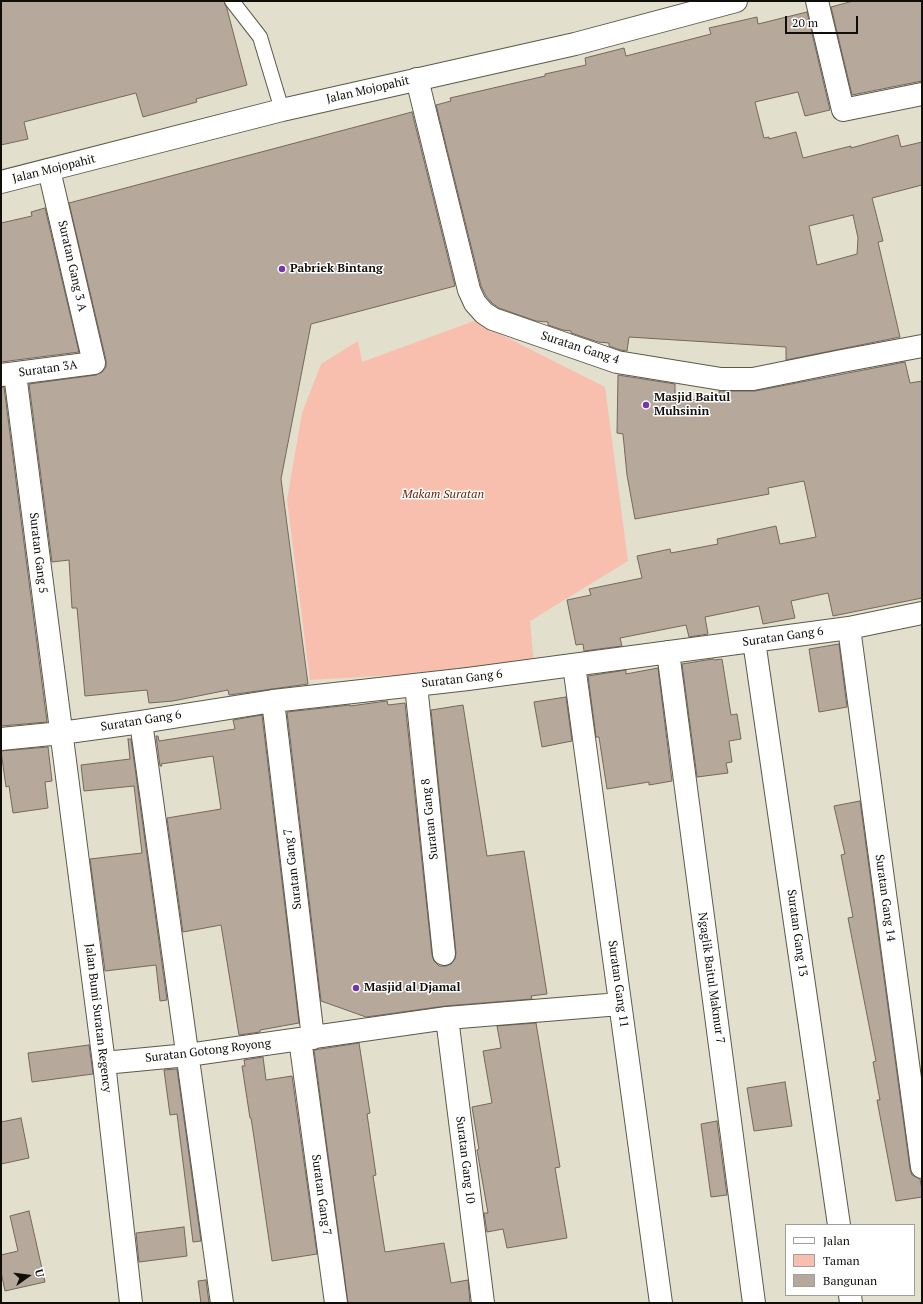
<!DOCTYPE html>
<style>
body{margin:0}
#map{position:relative;width:923px;height:1304px;overflow:hidden;background:#e2dfcd;font-family:"PT Serif",serif}
canvas{display:block}
.frame{position:absolute;inset:0;border:2px solid #0f0e08;pointer-events:none}
.legend{position:absolute;left:785px;top:1224px;width:130px;height:72px;box-sizing:border-box;background:#fff;border:1px solid #9f9f9c;margin:0;padding:5px 7px;list-style:none;font-size:12px;color:#0f0e08}
.legend li{display:flex;align-items:center;gap:8px;height:20px}
.legend b{width:20px;border:1px solid #9f9f9c}
.north{position:absolute;left:8px;top:1256px;width:40px;height:40px;-webkit-text-stroke:3px #fff;paint-order:stroke;rotate:76deg;font-size:11px;font-weight:700;line-height:16px;text-align:center;color:#0f0e08}
.north::after{content:'';display:block;margin:auto;width:14px;height:18px;background:#0f0e08;clip-path:polygon(50% 0,100% 100%,50% 72%,0 100%)}
.scale{position:absolute;left:785px;top:16px;width:73px;height:18px;box-sizing:border-box;border:2px solid #0f0e08;border-top:0;padding-left:5px;font-size:12px;line-height:14px;white-space:nowrap;color:#0f0e08;-webkit-text-stroke:3px #fff;paint-order:stroke}
</style>
<div id="map">
<canvas width="923" height="1304"></canvas>
<div class="frame"></div>
<ul class="legend">
<li><b style="height:5px;background:#fff"></b>Jalan</li>
<li><b style="height:11px;background:#f9bfae"></b>Taman</li>
<li><b style="height:11px;background:#b6a99b"></b>Bangunan</li>
</ul>
<div class="north">U</div>
<div class="scale">20 m</div>
</div>
<script>
const c = document.querySelector('canvas').getContext('2d');
c.lineJoin = 'round';
function paint(path, color) { c.fillStyle = color; c.fill(path, 'evenodd'); }
const shape = rows => new Path2D(rows.map(r => 'M' + r).join(''));
function trace(path, color, width, dash) { c.strokeStyle = color; c.lineWidth = width; c.lineCap = dash ? 'butt' : 'round'; c.setLineDash(dash || []); c.stroke(path); }
function write(font, color, halo, rows, align = 'center') {
  c.font = font + ' "PT Serif",serif'; c.lineWidth = 3; c.setLineDash([]); c.textBaseline = 'middle'; c.strokeStyle = halo; c.fillStyle = color; for (const [text, x, y, turn = 0] of rows) {
    c.save(); c.translate(x, y); c.rotate((+turn || 0) * Math.PI / 180); c.textAlign = isNaN(turn) ? turn : align; if (halo) c.strokeText(text, 0, 0); c.fillText(text, 0, 0); c.restore();
  }
}
const green = shape([
 [474,321,605,387,628,561,530,621,534,665,462,671,310,680,287,500,302,413,321,364,358,341,362,362]
]);
const building = shape([
 [1,1,224,1,227,9,247,85,196,99,197,102,143,117,136,93,24,122,28,139,1,145,1,1],
 [853,1,922,1,922,81,852,95,831,7,853,1],
 [807,12,830,110,805,116,798,92,755,102,764,138,769,137,769,139,796,132,803,158,851,146,851,148,898,135,901,147,922,142,922,185,872,198,883,241,878,242,900,337,786,360,786,347,629,337,627,351,620,350,609,346,609,343,598,342,571,333,571,331,563,330,548,325,548,322,536,321,499,308,492,303,486,296,481,286,436,105,451,101,450,98,545,76,545,74,586,65,585,58,624,48,626,56,711,34,709,28,757,17,758,24,807,12],
 [853,215,858,238,857,254,817,265,809,226,853,215],
 [412,112,455,286,311,324,281,479,308,684,229,695,228,690,173,701,149,703,147,690,85,696,77,608,72,608,69,560,52,562,29,384,96,375,102,372,106,367,106,360,69,203,412,112],
 [45,208,79,352,1,362,1,223,32,216,31,212,45,208],
 [905,362,910,383,922,381,922,598,833,616,828,593,791,601,795,618,763,624,759,606,705,617,708,634,689,637,686,625,620,638,622,646,584,651,583,644,576,645,567,600,591,595,589,589,642,578,637,556,670,549,671,553,718,544,717,539,776,526,780,544,816,537,804,481,768,488,769,494,635,519,627,475,623,434,617,433,618,375,675,384,675,403,719,395,719,391,755,391,905,362],
 [1,387,4,387,47,722,1,726,1,387],
 [839,644,847,707,819,712,809,649,839,644],
 [713,659,714,660,722,659,731,715,737,714,741,739,729,741,732,762,726,763,728,773,697,777,682,664,713,659],
 [658,668,672,781,649,785,649,782,607,789,599,737,596,737,588,676,626,670,626,674,658,668],
 [566,697,572,741,542,747,534,702,566,697],
 [387,701,388,705,405,703,432,955,434,961,439,966,446,966,451,964,455,959,456,953,431,710,463,705,487,856,524,851,547,994,531,996,532,999,445,1006,366,1017,321,1001,287,712,350,705,350,706,387,701],
 [262,715,299,1023,260,1030,260,1032,239,1035,221,925,183,932,167,818,221,809,213,756,161,764,162,766,160,766,156,736,158,736,159,741,235,729,233,720,262,715],
 [128,739,131,739,167,1000,160,1001,156,965,105,971,90,859,142,853,134,786,84,791,81,765,130,759,128,739],
 [48,747,52,781,45,782,48,808,13,813,9,786,6,787,1,751,48,747],
 [860,801,910,1169,912,1175,920,1179,922,1190,922,1197,896,1201,877,1100,880,1100,873,1062,876,1061,848,918,853,917,841,855,845,854,834,806,860,801],
 [536,1023,560,1167,555,1168,567,1238,507,1248,503,1229,487,1232,484,1213,488,1213,477,1150,479,1149,472,1107,492,1103,483,1051,501,1048,497,1026,536,1023],
 [359,1043,370,1113,367,1114,376,1175,373,1176,385,1252,444,1243,451,1283,468,1280,470,1303,348,1303,314,1050,359,1043],
 [89,1045,93,1074,32,1082,28,1053,89,1045],
 [263,1057,266,1080,292,1076,317,1254,272,1261,255,1144,251,1118,250,1118,242,1066,245,1066,244,1060,263,1057],
 [177,1069,201,1241,193,1242,177,1114,170,1115,164,1070,177,1069],
 [785,1082,792,1126,754,1131,747,1088,785,1082],
 [21,1118,29,1158,1,1164,1,1122,21,1118],
 [717,1121,727,1195,711,1197,701,1124,717,1121],
 [29,1211,45,1282,5,1291,1,1272,1,1255,18,1251,10,1216,29,1211],
 [184,1227,187,1256,139,1262,136,1233,184,1227],
 [206,1280,209,1303,201,1303,198,1281,206,1280]
]);
const lane = shape([
 [232,1,260,37,282,110]
]);
const street = shape([
 [817,1,843,110,922,94],
 [417,79,469,290,475,303,484,313,493,319,617,362,721,379,753,379,842,361,922,346],
 [15,374,104,1063,131,1303],
 [1,375,94,363,49,170],
 [849,628,922,1167],
 [754,641,839,1225],
 [668,652,754,1303],
 [574,665,661,1303],
 [416,685,444,954],
 [273,701,313,1038],
 [141,722,222,1303],
 [1,739,61,733,141,722,273,701,468,679,849,628,922,613],
 [447,1018,483,1303],
 [300,1039,336,1303],
 [104,1063,188,1055,447,1018,620,1004],
 [850,1295,851,1303]
]);
const secondary = shape([
 [1,182,282,110,575,44,736,1]
]);
const markers = [
 [282,269,4,"#7537ac"],
 [646,405,4,"#7537ac"],
 [356,988,4,"#7537ac"]
];
const streetNames = [
 ["Jalan Mojopahit",368,90,-13],
 ["Jalan Mojopahit",54,169,-14],
 ["Suratan Gang 3 A",72,266,77],
 ["Suratan Gang 4",580,348,18],
 ["Suratan 3A",48,369,-8],
 ["Suratan Gang 5",38,553,83],
 ["Suratan Gang 6",783,637,-8],
 ["Suratan Gang 6",462,679,-7],
 ["Suratan Gang 6",141,721,-9],
 ["Suratan Gang 8",430,819,-96],
 ["Suratan Gang 7",293,869,-97],
 ["Suratan Gang 14",885,898,82],
 ["Suratan Gang 13",797,933,82],
 ["Ngaglik Baitul Makmur 7",711,978,82],
 ["Suratan Gang 11",618,984,82],
 ["Jalan Bumi Suratan Regency",98,1018,83],
 ["Suratan Gotong Royong",208,1051,-7],
 ["Suratan Gang 10",465,1160,83],
 ["Suratan Gang 7",321,1195,82]
];
const poiNames = [
 ["Pabriek Bintang",290,269],
 ["Masjid Baitul",654,398],
 ["Muhsinin",654,412],
 ["Masjid al Djamal",364,988]
];
const parkNames = [
 ["Makam Suratan",443,495]
];
paint(green, '#f9bfae');
paint(building, '#b6a99b');
trace(building, '#74685b', 1);
trace(lane, '#5b5949', 16);
trace(street, '#5b5949', 24);
trace(secondary, '#5b5949', 24);
trace(lane, '#fff', 14);
trace(street, '#fff', 22);
trace(secondary, '#fff', 22);
for (const [x, y, r, color] of markers) { const dot = new Path2D(); dot.arc(x, y, r, 0, 2 * Math.PI); c.fillStyle = color; c.fill(dot); trace(dot, '#fff', 1.5); }
write('12px', '#0f0e08', '#fff', streetNames);
write('bold 12px', '#0f0e08', '#fff', poiNames, 'left');
write('italic 12px', '#661a00', '#fff', parkNames);
</script>
